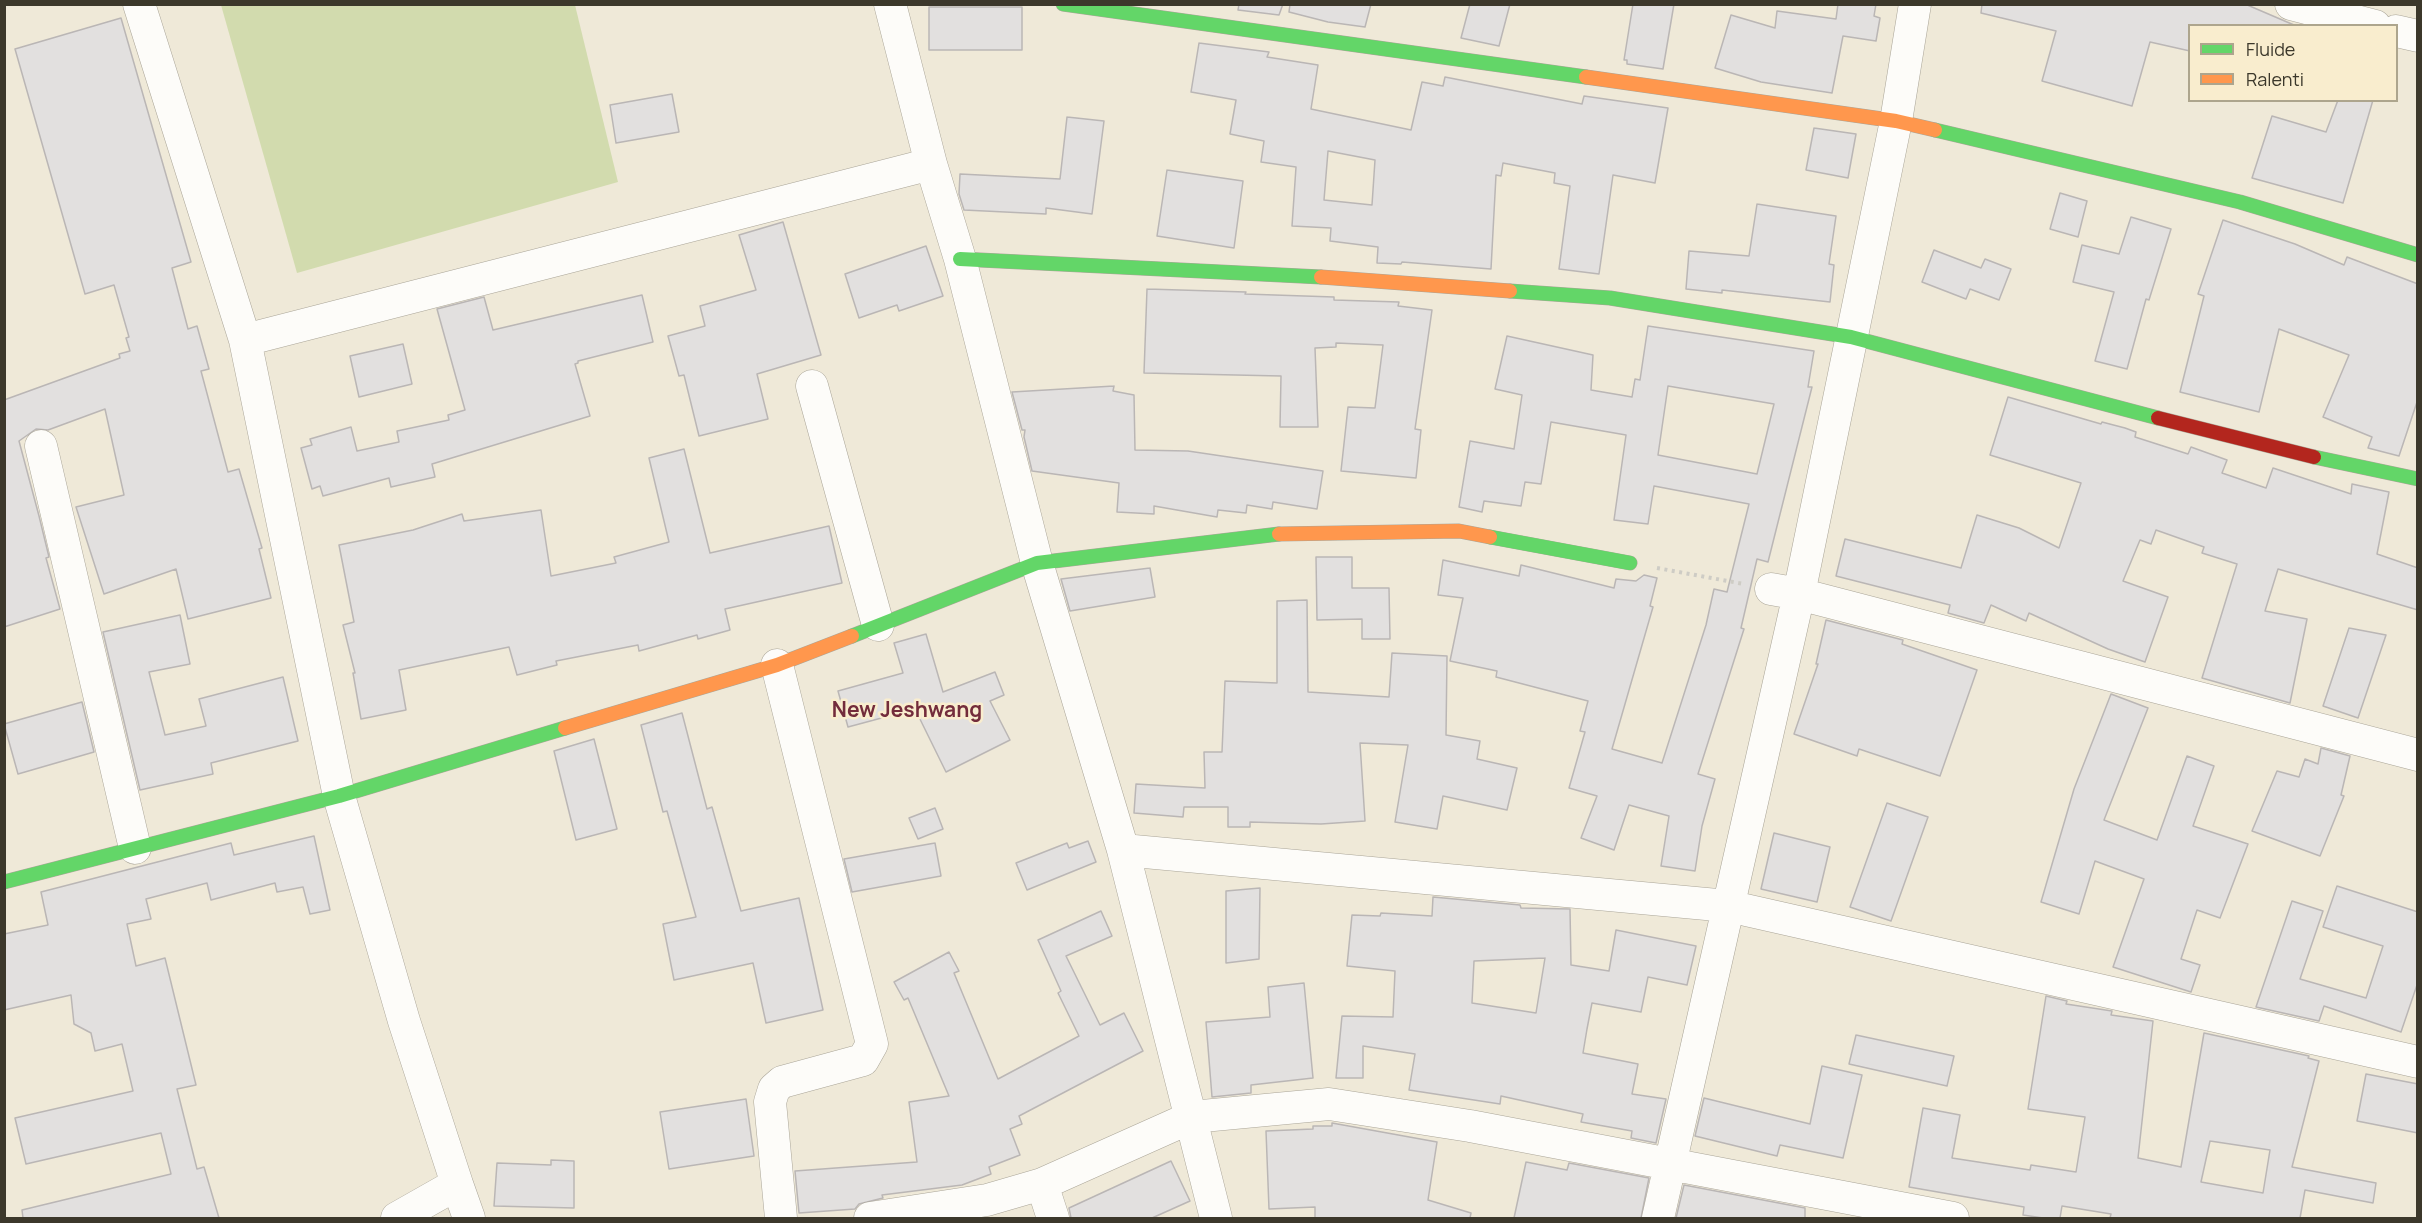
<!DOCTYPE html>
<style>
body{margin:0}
#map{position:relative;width:2422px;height:1223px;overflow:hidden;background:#efe9d8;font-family:Manrope,sans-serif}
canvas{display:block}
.frame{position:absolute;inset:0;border:6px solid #3c382b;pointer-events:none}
.legend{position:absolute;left:2188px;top:24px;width:210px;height:78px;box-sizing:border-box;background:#f9edce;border:2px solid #ada58d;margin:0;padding:8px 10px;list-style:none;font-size:18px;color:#3c382b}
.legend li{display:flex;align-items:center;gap:12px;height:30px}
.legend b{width:30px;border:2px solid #ada58d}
</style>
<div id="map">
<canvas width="2422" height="1223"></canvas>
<div class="frame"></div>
<ul class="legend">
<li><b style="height:8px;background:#63d668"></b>Fluide</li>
<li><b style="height:8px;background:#ff974d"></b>Ralenti</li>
</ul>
</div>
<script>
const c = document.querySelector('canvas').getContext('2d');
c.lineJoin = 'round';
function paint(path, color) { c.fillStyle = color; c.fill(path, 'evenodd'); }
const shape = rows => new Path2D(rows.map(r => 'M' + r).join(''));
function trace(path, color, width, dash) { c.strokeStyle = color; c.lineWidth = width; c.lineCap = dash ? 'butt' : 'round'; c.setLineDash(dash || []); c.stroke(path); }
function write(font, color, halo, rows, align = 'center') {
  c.font = font + ' Manrope,sans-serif'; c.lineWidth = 5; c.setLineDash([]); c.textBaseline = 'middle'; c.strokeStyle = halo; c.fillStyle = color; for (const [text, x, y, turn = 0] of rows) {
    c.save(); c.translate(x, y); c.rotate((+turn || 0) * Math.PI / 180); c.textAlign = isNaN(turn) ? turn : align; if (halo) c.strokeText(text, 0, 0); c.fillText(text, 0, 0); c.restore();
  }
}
const green = shape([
 [221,5,575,5,618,182,297,273]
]);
const building = shape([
 [1239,4,1283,4,1279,15,1238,10,1239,4],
 [1290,4,1371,4,1365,27,1328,22,1289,12,1290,4],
 [1470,4,1510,4,1499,46,1461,38,1470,4],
 [1633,4,1674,4,1663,69,1627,64,1627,60,1624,60,1633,4],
 [1838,4,1876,4,1874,16,1880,18,1876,41,1843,36,1832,93,1761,82,1715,68,1731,15,1775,28,1777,11,1836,19,1838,4],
 [1982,4,2245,4,2294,25,2190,26,2190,51,2150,42,2132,106,2042,81,2056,31,1981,13,1982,4],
 [929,7,1022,7,1022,50,929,50,929,7],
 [121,18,191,262,172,268,188,329,197,326,209,369,201,371,228,472,239,469,262,548,259,549,271,598,188,619,176,569,104,594,76,507,124,495,105,409,48,430,36,429,19,441,39,516,49,557,46,558,60,609,4,627,4,400,120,358,119,354,130,351,126,338,129,337,114,285,85,294,15,49,121,18],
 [1199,43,1269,52,1267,57,1318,65,1311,109,1411,130,1422,82,1443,86,1445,77,1582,104,1584,96,1668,108,1655,183,1613,175,1599,274,1559,269,1570,186,1554,183,1555,173,1503,163,1501,176,1496,175,1491,269,1402,262,1401,264,1377,263,1378,247,1330,241,1331,228,1292,226,1296,167,1261,162,1264,141,1230,134,1236,100,1191,92,1199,43],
 [1328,151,1375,160,1372,205,1324,200,1328,151],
 [672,94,679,132,616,143,610,105,672,94],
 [2338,100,2373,100,2343,203,2252,178,2272,116,2326,132,2338,100],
 [1067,117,1104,121,1092,214,1046,208,1046,214,964,210,959,194,960,174,1060,179,1067,117],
 [1814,128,1856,134,1848,178,1806,170,1814,128],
 [1167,170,1243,181,1234,248,1157,236,1167,170],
 [2060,193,2087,201,2078,237,2050,229,2060,193],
 [1757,204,1836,216,1829,264,1834,265,1830,302,1722,290,1722,293,1686,289,1689,251,1749,256,1757,204],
 [2131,217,2171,229,2149,300,2146,299,2127,369,2095,361,2114,292,2073,282,2082,245,2119,254,2131,217],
 [2223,220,2295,244,2344,265,2347,257,2418,284,2418,399,2399,456,2368,448,2372,437,2323,417,2349,355,2279,329,2259,412,2180,392,2204,296,2198,294,2223,220],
 [783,222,821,355,757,374,768,419,699,436,684,375,679,376,668,336,705,326,700,306,756,290,739,235,783,222],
 [926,246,943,296,899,311,897,305,859,318,845,274,926,246],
 [1934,250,1981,268,1985,259,2011,269,1999,300,1970,289,1966,299,1922,282,1934,250],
 [1147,289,1246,292,1245,294,1334,297,1334,300,1399,302,1398,306,1432,310,1415,429,1421,430,1416,478,1341,471,1348,407,1375,408,1383,345,1336,343,1336,347,1315,348,1318,427,1280,427,1281,376,1144,373,1147,289],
 [642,295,653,342,578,361,578,363,575,364,590,416,432,464,435,477,391,487,389,478,323,496,320,486,312,489,301,448,312,445,310,439,351,427,357,451,399,442,397,431,449,420,448,415,465,410,437,309,484,297,493,330,642,295],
 [1648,326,1814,351,1808,387,1812,387,1768,562,1757,559,1741,628,1744,629,1698,774,1715,779,1702,826,1695,871,1661,866,1669,816,1629,805,1614,850,1581,838,1597,796,1569,788,1585,732,1580,731,1588,701,1496,677,1497,671,1450,661,1463,598,1438,595,1443,560,1519,576,1521,565,1614,588,1616,579,1636,581,1644,575,1657,578,1650,606,1653,607,1612,749,1662,763,1706,625,1714,589,1727,592,1749,504,1654,486,1648,524,1614,520,1626,435,1551,422,1541,484,1525,482,1521,506,1484,501,1482,512,1459,507,1470,441,1514,449,1522,395,1495,389,1507,336,1593,355,1591,390,1632,397,1635,379,1640,380,1648,326],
 [1668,386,1774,404,1757,474,1658,455,1668,386],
 [403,344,412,384,359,397,350,356,403,344],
 [1114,386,1113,391,1134,395,1135,450,1188,451,1323,471,1317,509,1273,502,1272,509,1247,505,1246,513,1218,510,1217,517,1154,506,1154,514,1117,512,1119,483,1032,471,1024,437,1025,430,1022,430,1012,392,1114,386],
 [2008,397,2101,424,2102,422,2125,428,2136,432,2135,437,2188,454,2191,447,2227,460,2222,473,2266,488,2273,468,2351,494,2352,484,2389,492,2377,554,2418,568,2418,610,2278,569,2265,611,2307,619,2290,703,2202,678,2237,564,2202,553,2204,547,2156,530,2151,544,2140,540,2123,581,2168,597,2145,662,2108,649,2029,613,2026,621,1991,605,1984,623,1948,613,1950,605,1836,576,1845,539,1961,568,1977,515,2019,528,2059,548,2081,483,1990,455,2008,397],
 [684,449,710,553,829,526,842,583,725,609,730,630,698,639,697,635,639,651,638,645,556,661,557,665,517,675,509,647,399,670,406,710,361,719,353,673,355,673,343,625,354,622,339,545,413,530,462,514,464,521,541,510,551,576,616,563,614,557,669,542,649,458,684,449],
 [1316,557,1352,557,1352,588,1389,588,1390,639,1362,639,1362,619,1317,620,1316,557],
 [1150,568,1155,597,1070,611,1061,579,1150,568],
 [1307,600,1308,692,1389,697,1392,653,1447,656,1446,735,1480,741,1477,759,1517,768,1507,810,1443,796,1437,829,1395,822,1408,745,1360,743,1365,821,1321,824,1250,822,1250,827,1228,827,1228,807,1184,807,1183,817,1134,813,1136,784,1205,788,1204,752,1222,752,1225,681,1277,683,1277,601,1307,600],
 [180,615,190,664,149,672,165,735,206,726,199,699,283,677,298,741,211,763,213,774,140,790,103,632,180,615],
 [1826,620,1903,640,1902,644,1977,670,1940,776,1859,749,1857,756,1794,734,1818,664,1816,664,1826,620],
 [2349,628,2386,635,2358,718,2323,706,2349,628],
 [926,634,943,692,995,672,1004,695,990,701,1010,740,946,772,915,709,848,727,838,691,903,673,894,643,926,634],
 [2111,694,2148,708,2104,820,2157,840,2187,756,2214,766,2193,826,2248,844,2220,918,2197,910,2181,959,2200,965,2191,992,2113,967,2144,879,2095,861,2079,914,2041,902,2074,789,2111,694],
 [82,702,94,752,18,774,4,724,82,702],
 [682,713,707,809,712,807,741,911,799,898,823,1010,766,1023,753,963,674,980,663,924,696,917,667,811,663,812,641,725,682,713],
 [594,739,617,829,576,840,554,751,594,739],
 [2321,748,2350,756,2341,795,2344,796,2320,856,2252,831,2277,771,2299,777,2305,759,2318,764,2321,748],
 [1887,803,1928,817,1891,921,1850,907,1887,803],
 [935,808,943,829,918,839,909,818,935,808],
 [1774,833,1830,847,1817,902,1761,889,1774,833],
 [314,836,330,910,310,914,303,887,277,892,275,883,211,900,207,883,146,899,151,919,127,924,136,966,165,958,196,1085,177,1089,197,1169,204,1167,219,1218,23,1218,22,1210,171,1174,161,1133,26,1164,15,1118,133,1091,122,1044,95,1051,91,1033,74,1024,71,995,4,1010,4,934,48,925,41,892,231,843,234,855,314,836],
 [1088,841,1096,862,1027,890,1016,863,1067,843,1069,848,1088,841],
 [935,843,941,876,852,892,844,859,935,843],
 [2337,886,2418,912,2418,982,2401,1032,2324,1006,2319,1021,2256,1007,2292,901,2323,911,2300,979,2366,998,2383,946,2323,927,2337,886],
 [1260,888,1259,959,1226,963,1226,891,1260,888],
 [1433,897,1520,905,1521,908,1570,909,1571,965,1609,971,1616,930,1696,946,1687,985,1648,977,1641,1012,1592,1003,1587,1029,1583,1053,1638,1064,1632,1094,1666,1099,1656,1143,1631,1138,1632,1131,1581,1122,1583,1114,1501,1096,1500,1104,1409,1090,1415,1054,1363,1046,1363,1078,1336,1078,1342,1016,1393,1017,1395,971,1347,966,1352,915,1380,916,1381,913,1432,916,1433,897],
 [1545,958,1536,1013,1472,1003,1474,961,1545,958],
 [1101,911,1112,936,1066,956,1100,1025,1124,1013,1143,1051,1019,1116,1022,1124,1010,1129,1020,1155,989,1167,991,1174,962,1185,882,1195,883,1198,859,1204,855,1209,799,1213,795,1171,917,1162,909,1102,949,1096,908,998,904,1000,894,982,949,952,959,971,954,973,998,1079,1079,1036,1058,993,1061,991,1038,940,1101,911],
 [1304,983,1313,1078,1251,1085,1251,1093,1212,1097,1206,1022,1270,1017,1268,987,1304,983],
 [2046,996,2067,1001,2066,1004,2112,1011,2111,1015,2153,1021,2138,1158,2181,1167,2204,1033,2309,1056,2308,1058,2319,1061,2292,1167,2376,1183,2373,1203,2305,1190,2300,1218,2110,1218,2111,1214,2062,1206,2060,1218,2043,1218,2023,1215,2024,1207,1909,1187,1923,1108,1960,1115,1952,1158,2030,1170,2031,1165,2076,1172,2085,1117,2028,1109,2046,996],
 [2210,1141,2270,1150,2263,1193,2201,1182,2210,1141],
 [1856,1035,1954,1056,1947,1086,1849,1064,1856,1035],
 [1822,1066,1862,1075,1843,1158,1780,1145,1777,1156,1695,1136,1704,1098,1810,1124,1822,1066],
 [2366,1074,2418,1084,2418,1133,2357,1121,2366,1074],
 [746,1099,754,1156,669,1169,660,1112,746,1099],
 [1332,1123,1437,1142,1428,1200,1471,1213,1470,1218,1315,1218,1315,1207,1269,1209,1266,1131,1313,1129,1313,1126,1332,1126,1332,1123],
 [551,1160,574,1161,574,1208,494,1206,497,1163,551,1165,551,1160],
 [1171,1161,1190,1201,1152,1218,1071,1218,1069,1208,1171,1161],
 [1526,1162,1567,1170,1569,1163,1649,1178,1641,1218,1514,1218,1526,1162],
 [1684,1185,1805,1208,1805,1218,1676,1218,1684,1185]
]);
const path = shape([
 [1657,568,1744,584]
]);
const street = shape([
 [139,4,245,340,339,796,404,1021,457,1184],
 [890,4,931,164,960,259,1037,563,1123,850,1216,1218],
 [2291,4,2375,26],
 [2396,31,2418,36],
 [245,340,931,164],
 [812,386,878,625],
 [41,446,135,848],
 [1771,589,1799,594,2418,755],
 [777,665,872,1044,863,1060,782,1082,774,1089,770,1102,781,1218],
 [1123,850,1728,906,2418,1062],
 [1042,1184,1053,1218],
 [397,1218,457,1184,469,1218],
 [870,1218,987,1200,1042,1184,1192,1117,1329,1104,1470,1126,1953,1218],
 [1658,1218,1799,594,1896,121,1915,4]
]);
const fast = shape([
 [1063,4,1586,77],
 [1935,130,2240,202,2418,255],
 [960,259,1321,277],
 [1510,291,1610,298,1851,337,2158,418],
 [2314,457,2418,479],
 [1490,537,1630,563],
 [852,636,1037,563,1279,534],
 [4,882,339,796,565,728]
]);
const slow = shape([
 [1586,77,1896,121,1935,130],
 [1321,277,1510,291],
 [1279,534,1459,531,1490,537],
 [565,728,777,665,852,636]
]);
const jam = shape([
 [2158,418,2314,457]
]);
const neighbourhoodNames = [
 ["New Jeshwang",907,711]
];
paint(green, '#d2dbae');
paint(building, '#e2e0df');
trace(building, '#bab6b5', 1.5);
trace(street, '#aaa598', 33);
trace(fast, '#aaa598', 15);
trace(slow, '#aaa598', 15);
trace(jam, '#aaa598', 15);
trace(path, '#ceccc5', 4, [3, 4.5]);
trace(street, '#fdfcf9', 32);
trace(fast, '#63d668', 14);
trace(slow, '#ff974d', 14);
trace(jam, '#b3261e', 14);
write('bold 21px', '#732c3b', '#f9edce', neighbourhoodNames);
</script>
